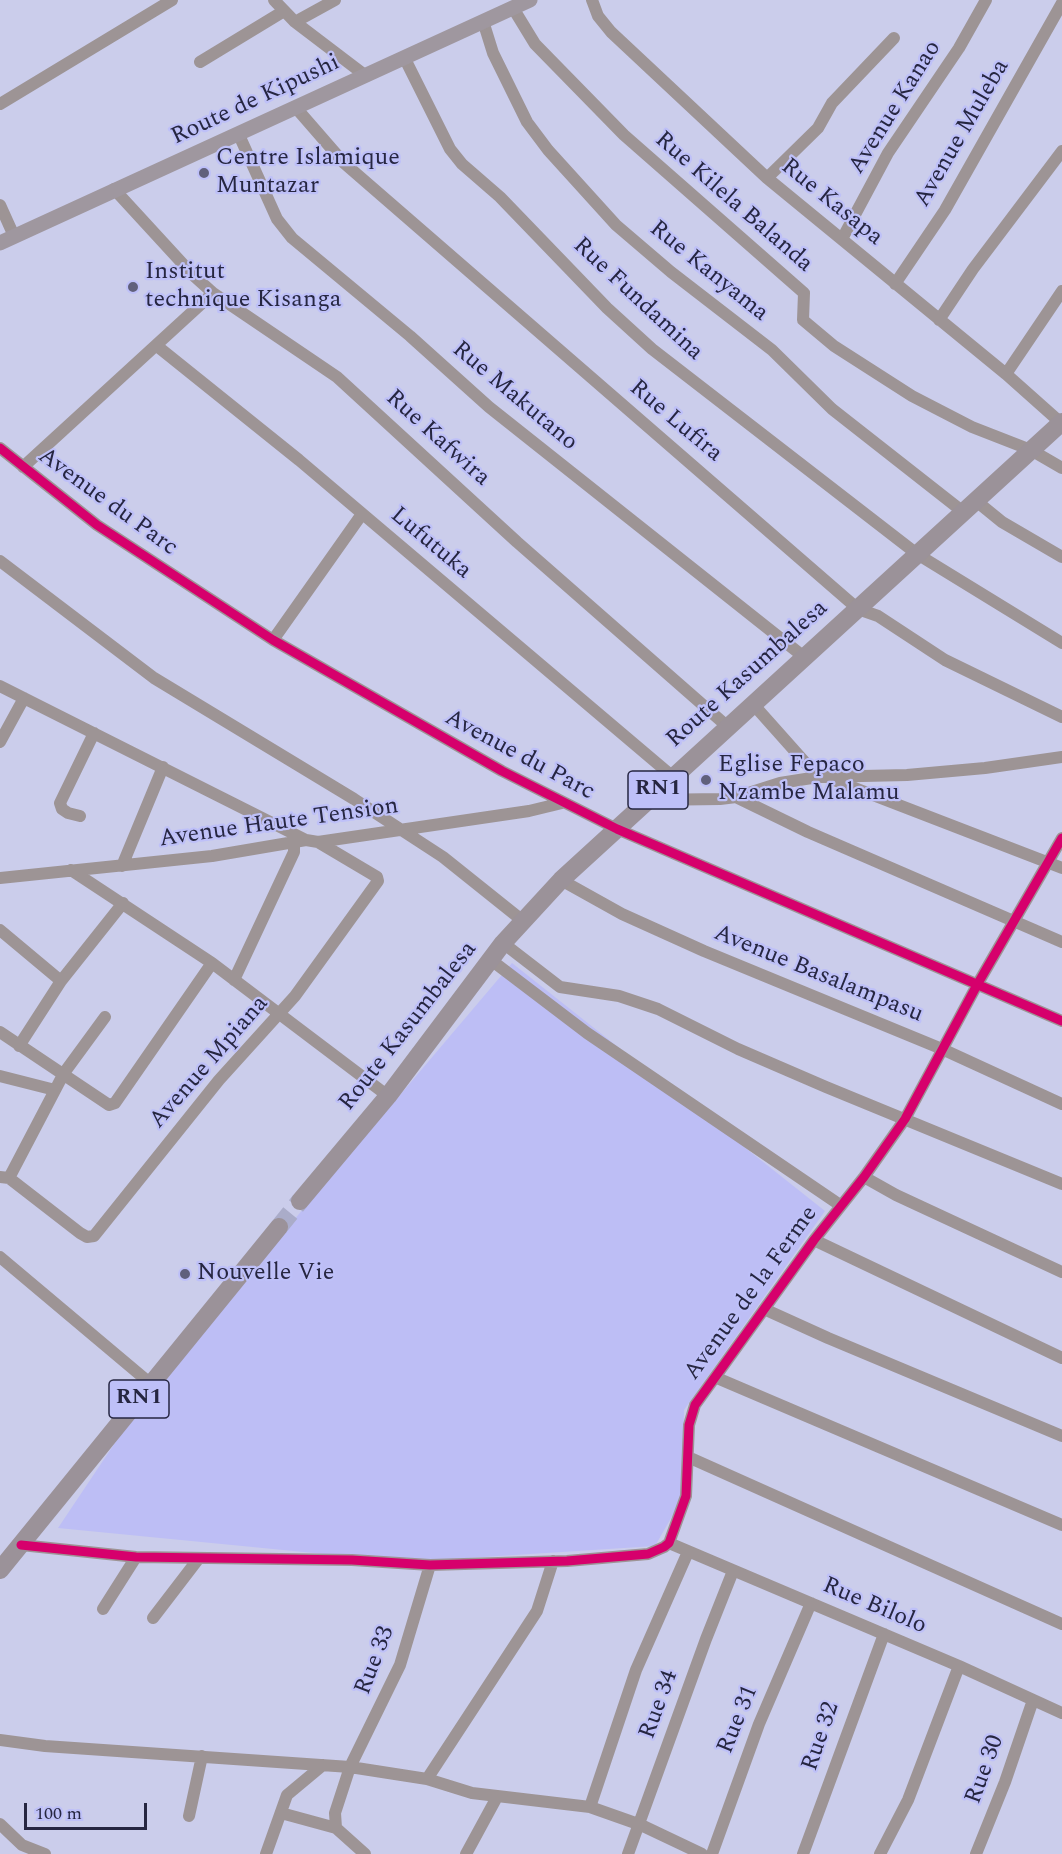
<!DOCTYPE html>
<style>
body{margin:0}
#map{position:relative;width:1062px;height:1854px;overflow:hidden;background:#cbcdeb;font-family:Spectral,serif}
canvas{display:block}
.scale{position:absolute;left:24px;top:1803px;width:123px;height:27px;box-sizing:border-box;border:3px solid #262641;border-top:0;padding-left:8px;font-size:18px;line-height:21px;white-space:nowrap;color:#262641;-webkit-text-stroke:4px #bec0f8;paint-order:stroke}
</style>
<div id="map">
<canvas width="1062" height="1854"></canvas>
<div class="scale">100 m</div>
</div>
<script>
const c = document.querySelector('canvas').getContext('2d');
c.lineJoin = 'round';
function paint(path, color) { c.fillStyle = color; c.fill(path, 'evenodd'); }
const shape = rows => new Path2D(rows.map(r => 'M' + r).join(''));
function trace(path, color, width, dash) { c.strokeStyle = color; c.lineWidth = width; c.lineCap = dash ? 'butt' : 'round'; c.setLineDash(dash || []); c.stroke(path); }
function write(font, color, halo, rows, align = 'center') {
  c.font = font + ' Spectral,serif'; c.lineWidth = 4.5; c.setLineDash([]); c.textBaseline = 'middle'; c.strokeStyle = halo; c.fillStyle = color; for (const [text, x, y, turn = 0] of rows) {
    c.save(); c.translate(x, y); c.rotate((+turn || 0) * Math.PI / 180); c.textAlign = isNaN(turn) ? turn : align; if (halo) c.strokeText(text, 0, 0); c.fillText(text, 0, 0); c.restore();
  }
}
const built = shape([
 [512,963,825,1211,684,1410,682,1499,655,1546,406,1562,58,1528,153,1386]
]);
const highwayTunnel = shape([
 [279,1227,300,1201]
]);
const minor = shape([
 [274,0,295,22,366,76],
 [592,0,598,16,611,32,767,178,1006,374,1061,423],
 [513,8,535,44,624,135,804,293,803,320,834,346,912,396,972,427,1031,450,1062,468],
 [483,21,493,53,527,122,548,150,616,225,671,272,772,350,832,409,962,511],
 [295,22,335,0],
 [404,57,450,149,462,164,500,197,607,308,652,349,917,554,1062,643],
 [200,62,284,11],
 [0,104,172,0],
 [297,109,344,163,858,609,878,616,945,660,1062,717],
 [239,135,277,219,292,238,410,336,489,407,804,657],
 [767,178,818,128,832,103,894,38],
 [114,189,193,275,213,293,337,377,517,542,728,727],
 [0,205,14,236],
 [842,239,888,153,959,48,986,0],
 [895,284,945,210,1062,3],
 [939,320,973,269,1062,151],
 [157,346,299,460,672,776],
 [1006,374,1062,291],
 [0,448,97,525,273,640,502,771,617,829,1062,1021],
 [23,467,213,293],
 [975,500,1002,522,1062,557],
 [0,561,154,678,354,799,443,857,523,921],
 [273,640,362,514],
 [0,686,306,840],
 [753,704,818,777],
 [0,742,24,698],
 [834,780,1062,868],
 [736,797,808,832,1062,942],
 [648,800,720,799,736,797,780,783,818,777,907,775,985,768,1062,757],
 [80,816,68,813,62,809,60,803,94,733],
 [122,866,163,767],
 [71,870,212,963,388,1096],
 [0,878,212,856,306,840,318,842,529,811,562,803],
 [561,880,622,914,704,951,942,1049,1062,1104],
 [0,930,61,981],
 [503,943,560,987,619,996,658,1009,738,1049,826,1087,1062,1184],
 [491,960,587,1033,840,1205],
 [234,980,294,852,294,842],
 [0,1032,109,1105,115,1103,212,963],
 [19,1046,61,981,123,903],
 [0,1076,55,1090],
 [0,1177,9,1178,80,1233,87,1237,94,1236,219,1080,295,996,378,881,377,877,318,842],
 [864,1177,896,1195,1062,1272],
 [9,1178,64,1073,105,1017],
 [814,1240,1062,1358],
 [0,1257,151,1384],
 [764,1309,828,1338,1062,1436],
 [717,1378,1062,1525],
 [688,1457,1062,1624],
 [669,1543,959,1666,1062,1713],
 [21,1545,136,1557,352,1560,430,1565,567,1561,648,1554,664,1547,669,1543,686,1496,689,1425,695,1405,814,1240,864,1177,905,1119,977,985,1062,838],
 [103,1609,136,1557],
 [153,1618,199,1558],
 [0,1740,45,1746,350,1767,427,1779,537,1611,553,1561],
 [427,1779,472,1793,590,1807,641,1825,702,1854],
 [590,1807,636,1670,688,1552],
 [281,1813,336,1828],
 [189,1816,202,1756],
 [0,1824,22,1845,45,1854],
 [266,1854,287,1795,323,1765],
 [365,1854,336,1828,335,1813,350,1767,400,1665,430,1565],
 [466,1854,497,1797],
 [628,1854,706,1639,733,1571],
 [712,1854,759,1724,811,1603],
 [803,1854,884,1634],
 [880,1854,908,1800,959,1666],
 [976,1854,1005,1782,1033,1700]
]);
const major = shape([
 [0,243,530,0]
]);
const highway = shape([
 [300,1201,388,1096,503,943,561,880,1062,422],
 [0,1570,279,1227]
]);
const cycleway = shape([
 [0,448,97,525,273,640,502,771,617,829,1062,1021],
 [21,1545,136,1557,352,1560,430,1565,567,1561,648,1554,664,1547,669,1543,686,1496,689,1425,695,1405,814,1240,864,1177,905,1119,977,985,1062,838]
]);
const markers = [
 [204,173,6,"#60607c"],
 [133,287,6,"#60607c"],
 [706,780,6,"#60607c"],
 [185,1274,6,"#60607c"]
];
const shields = [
 [658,790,60],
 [139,1399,60]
];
const shieldNames = [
 ["RN1",658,790],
 ["RN1",139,1399]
];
const streetNames = [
 ["Route de Kipushi",256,101,-25],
 ["Avenue Kanao",896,108,-58],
 ["Avenue Muleba",963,134,-60],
 ["Rue Kilela Balanda",733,203,41],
 ["Rue Kasapa",831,203,39],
 ["Rue Kanyama",708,272,39],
 ["Rue Fundamina",637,300,43],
 ["Rue Makutano",514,397,40],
 ["Rue Lufira",675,422,40],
 ["Rue Kafwira",437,439,42],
 ["Avenue du Parc",107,503,36],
 ["Lufutuka",430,544,40],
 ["Route Kasumbalesa",748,675,-42],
 ["Avenue du Parc",519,756,28],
 ["Avenue Haute Tension",279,824,-8],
 ["Avenue Basalampasu",818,975,22],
 ["Route Kasumbalesa",409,1027,-52],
 ["Avenue Mpiana",210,1063,-49],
 ["Avenue de la Ferme",752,1294,-54],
 ["Rue Bilolo",874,1607,23],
 ["Rue 33",376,1661,-69],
 ["Rue 34",660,1705,-70],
 ["Rue 31",739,1720,-68],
 ["Rue 32",822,1737,-71],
 ["Rue 30",986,1770,-70]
];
const poiNames = [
 ["Centre Islamique",216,159],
 ["Muntazar",216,187],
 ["Institut",145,273],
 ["technique Kisanga",145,301],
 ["Eglise Fepaco",718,766],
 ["Nzambe Malamu",718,794],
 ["Nouvelle Vie",197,1274]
];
paint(built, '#bdbef5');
trace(highwayTunnel, '#aaacc9', 18, [18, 9]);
trace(minor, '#9d9495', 12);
trace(major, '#9f979f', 15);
trace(highway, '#9b9299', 18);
trace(cycleway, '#d6006c', 9);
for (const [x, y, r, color] of markers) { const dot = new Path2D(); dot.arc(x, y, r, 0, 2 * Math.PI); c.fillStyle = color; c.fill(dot); trace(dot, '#bec0f8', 2); }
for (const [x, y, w] of shields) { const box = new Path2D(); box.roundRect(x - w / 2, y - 19, w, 38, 4.5); c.fillStyle = '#bec0f8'; c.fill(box); trace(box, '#262641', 1.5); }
write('bold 22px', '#262641', null, shieldNames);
write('24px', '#262641', '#bec0f8', streetNames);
write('24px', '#262641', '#bec0f8', poiNames, 'left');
</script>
